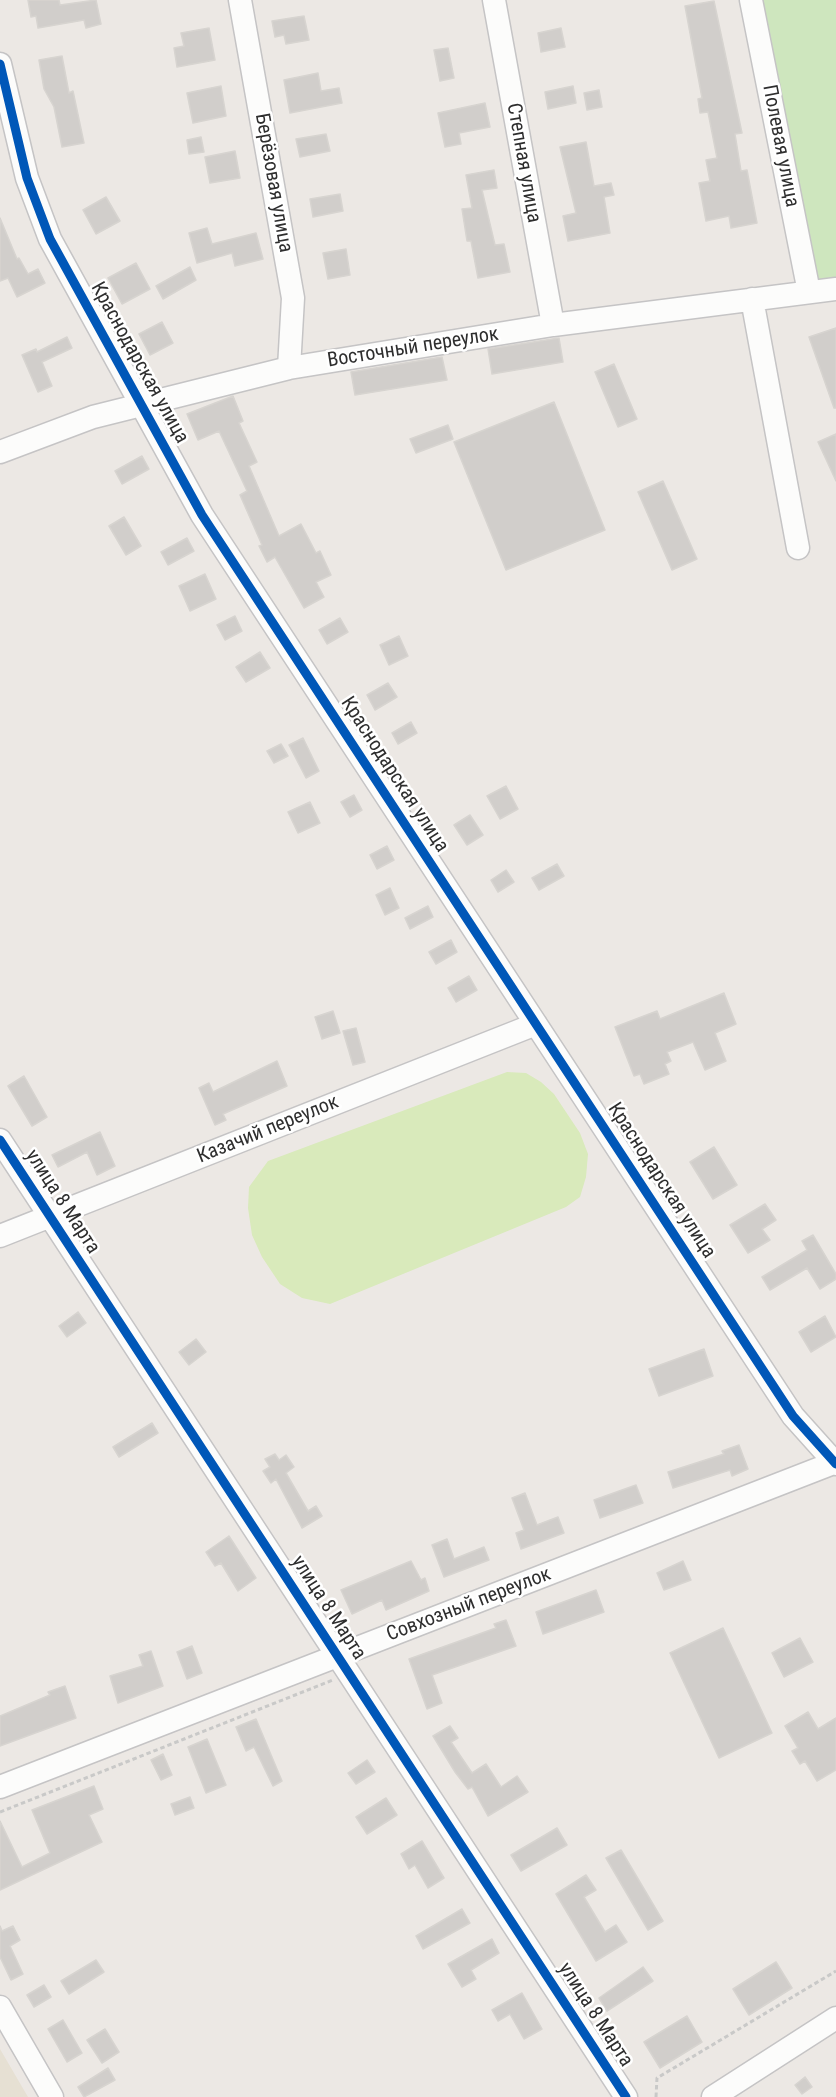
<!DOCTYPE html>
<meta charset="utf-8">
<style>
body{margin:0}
canvas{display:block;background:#ece8e4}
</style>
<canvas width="836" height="2097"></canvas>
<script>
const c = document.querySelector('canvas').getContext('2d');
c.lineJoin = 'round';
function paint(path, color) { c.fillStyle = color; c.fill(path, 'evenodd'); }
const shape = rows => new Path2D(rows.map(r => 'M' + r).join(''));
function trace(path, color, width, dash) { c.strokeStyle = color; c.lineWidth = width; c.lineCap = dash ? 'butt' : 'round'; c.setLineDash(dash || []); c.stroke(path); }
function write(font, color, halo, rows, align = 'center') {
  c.font = font + ' "Roboto Condensed",sans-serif'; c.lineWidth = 5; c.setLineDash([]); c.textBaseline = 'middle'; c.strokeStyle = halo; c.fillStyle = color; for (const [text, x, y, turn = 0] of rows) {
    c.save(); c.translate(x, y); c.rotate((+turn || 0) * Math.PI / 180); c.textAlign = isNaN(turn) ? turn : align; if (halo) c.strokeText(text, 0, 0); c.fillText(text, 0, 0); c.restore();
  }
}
const education = shape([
 [0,2049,28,2097,0,2097]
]);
const green = shape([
 [759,0,836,0,836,278,819,280,811,272]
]);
const pitch = shape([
 [507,1072,526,1073,541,1082,554,1094,580,1133,588,1154,586,1177,580,1197,566,1207,330,1304,302,1298,280,1284,262,1257,252,1235,248,1208,249,1187,268,1161]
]);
const building = shape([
 [28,0,59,0,60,5,96,0,101,24,86,28,84,20,38,28,36,16,31,17,28,0],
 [714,1,742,133,735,134,741,171,747,170,757,223,731,228,729,216,706,221,699,183,710,181,706,160,717,158,708,112,700,113,698,99,702,98,685,6,714,1],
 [304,16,309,40,286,44,284,35,275,37,272,21,304,16],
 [209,28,215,60,177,67,174,48,184,46,181,33,209,28],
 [561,28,565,47,541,52,538,33,561,28],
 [448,48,454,78,440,81,434,50,448,48],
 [62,56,69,93,73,91,84,143,62,147,54,107,44,89,39,60,62,56],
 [318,73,321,91,339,88,342,103,290,113,284,80,318,73],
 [221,86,226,116,193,123,187,93,221,86],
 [573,86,576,103,548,109,545,92,573,86],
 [599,90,602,107,587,110,584,93,599,90],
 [485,103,490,127,459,133,461,144,445,147,438,113,485,103],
 [326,134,330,151,300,157,296,139,326,134],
 [201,137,204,152,189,154,187,140,201,137],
 [586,142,594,186,611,183,614,195,604,197,610,233,568,241,563,216,576,213,560,147,586,142],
 [235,151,240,178,210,183,205,157,235,151],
 [494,170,497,188,482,190,495,245,504,244,510,272,478,278,471,241,467,241,462,209,472,208,466,175,494,170],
 [340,194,343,211,313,217,310,199,340,194],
 [106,197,120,221,96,234,83,210,106,197],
 [0,218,17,259,19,258,28,274,38,269,45,283,17,297,8,278,0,281,0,218],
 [207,228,212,244,256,233,263,259,235,266,232,253,197,263,189,233,207,228],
 [346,249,350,275,328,279,323,253,346,249],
 [136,263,150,289,122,304,108,278,136,263],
 [190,267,196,280,163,299,156,286,190,267],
 [162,322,173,343,150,355,139,334,162,322],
 [836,328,836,408,834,408,809,337,836,328],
 [67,337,72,348,42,362,52,386,38,392,22,355,36,349,37,352,67,337],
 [559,338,563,362,492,374,488,349,559,338],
 [442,357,447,380,355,395,351,372,442,357],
 [614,364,637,419,618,427,595,372,614,364],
 [233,396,243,421,239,423,257,462,249,466,279,536,301,524,316,553,320,551,331,575,316,582,324,597,304,608,275,557,267,562,259,546,262,545,240,495,247,491,219,431,198,440,187,414,233,396],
 [554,402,605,530,506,570,454,442,554,402],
 [448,425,453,439,416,453,410,439,448,425],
 [836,434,836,481,818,442,836,434],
 [142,456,149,469,122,484,115,471,142,456],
 [663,481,697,559,672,570,638,492,663,481],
 [124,517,141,546,126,555,109,526,124,517],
 [187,538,194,551,168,565,161,552,187,538],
 [205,574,216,599,190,611,179,586,205,574],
 [235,616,242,631,225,640,217,625,235,616],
 [340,618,348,632,327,644,319,630,340,618],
 [399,636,408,656,389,665,380,645,399,636],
 [260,652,270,668,246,682,236,667,260,652],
 [388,683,397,697,375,710,367,695,388,683],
 [411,722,417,733,398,744,392,733,411,722],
 [303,738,319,771,306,778,289,745,303,738],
 [281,744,288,756,274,763,267,751,281,744],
 [506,786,518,809,500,819,487,796,506,786],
 [354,795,362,810,350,817,341,802,354,795],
 [310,802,320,823,298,833,288,812,310,802],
 [470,815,483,835,467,845,454,825,470,815],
 [387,846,394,860,377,869,370,855,387,846],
 [557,864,564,876,539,890,532,878,557,864],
 [506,870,514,882,498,892,491,880,506,870],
 [390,888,399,908,385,915,376,895,390,888],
 [428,906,433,917,410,929,405,918,428,906],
 [451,940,457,952,436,964,429,952,451,940],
 [469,976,477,990,456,1002,448,988,469,976],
 [724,993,736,1024,715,1033,726,1061,705,1070,693,1042,667,1052,671,1061,665,1064,669,1074,644,1084,640,1074,634,1076,615,1027,657,1011,660,1019,724,993],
 [333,1011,340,1033,322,1039,315,1017,333,1011],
 [356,1028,365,1062,353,1065,343,1031,356,1028],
 [277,1061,287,1086,223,1114,226,1120,215,1125,199,1088,209,1083,213,1092,277,1061],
 [24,1076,47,1117,32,1126,8,1086,24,1076],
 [100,1132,115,1166,97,1175,87,1152,58,1167,52,1155,100,1132],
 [714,1147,737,1185,713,1199,690,1162,714,1147],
 [765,1204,776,1220,762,1229,770,1240,748,1253,730,1225,765,1204],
 [813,1235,836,1274,836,1279,820,1289,807,1268,770,1290,762,1277,807,1250,802,1241,813,1235],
 [78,1312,86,1323,67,1337,59,1326,78,1312],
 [825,1316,836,1337,811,1352,799,1332,825,1316],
 [196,1339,206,1352,189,1365,179,1352,196,1339],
 [704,1349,713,1376,659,1396,649,1369,704,1349],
 [152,1423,158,1433,119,1457,113,1447,152,1423],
 [739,1445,748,1469,732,1476,730,1470,673,1488,668,1472,724,1454,722,1451,739,1445],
 [275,1454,279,1460,286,1455,294,1467,286,1473,308,1511,316,1506,322,1516,302,1528,276,1479,271,1483,263,1471,270,1467,265,1459,275,1454],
 [636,1485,643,1503,600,1518,594,1500,636,1485],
 [525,1493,537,1525,558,1517,564,1533,521,1549,516,1533,524,1530,512,1498,525,1493],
 [229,1536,256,1578,238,1591,221,1563,215,1566,206,1552,229,1536],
 [447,1539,454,1559,484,1547,489,1560,444,1577,432,1545,447,1539],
 [411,1561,421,1580,425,1578,429,1591,386,1610,382,1600,352,1614,341,1590,411,1561],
 [683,1561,691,1580,664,1590,657,1573,683,1561],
 [596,1590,604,1612,543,1634,536,1612,596,1590],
 [506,1620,516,1646,432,1675,442,1703,427,1709,409,1659,496,1628,494,1624,506,1620],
 [723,1628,772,1733,719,1758,670,1653,723,1628],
 [800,1638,813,1662,784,1677,772,1653,800,1638],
 [192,1646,202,1673,187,1679,177,1652,192,1646],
 [151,1651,163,1686,118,1703,110,1676,143,1666,139,1655,151,1651],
 [65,1686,76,1718,0,1746,0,1716,50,1695,48,1692,65,1686],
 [808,1712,818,1729,836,1718,836,1770,817,1781,805,1761,800,1764,792,1751,798,1748,785,1726,808,1712],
 [256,1719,282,1781,273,1786,254,1747,246,1751,236,1727,256,1719],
 [450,1726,458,1738,451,1742,472,1773,486,1764,501,1787,517,1776,528,1792,488,1816,472,1787,468,1789,455,1772,433,1736,450,1726],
 [207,1739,226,1785,206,1793,188,1747,207,1739],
 [163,1754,172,1775,161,1780,151,1760,163,1754],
 [367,1760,375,1772,356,1784,348,1773,367,1760],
 [94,1786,103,1809,89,1815,102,1842,0,1890,0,1821,22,1867,50,1853,32,1810,94,1786],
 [190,1797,194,1808,175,1815,171,1804,190,1797],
 [386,1798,397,1815,367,1834,356,1817,386,1798],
 [557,1828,567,1845,521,1871,511,1855,557,1828],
 [422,1841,444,1878,428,1888,415,1865,409,1869,401,1854,422,1841],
 [621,1850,663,1921,648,1930,606,1858,621,1850],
 [586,1875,596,1890,584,1897,605,1932,616,1925,627,1942,596,1961,556,1894,586,1875],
 [462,1909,470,1923,423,1949,416,1936,462,1909],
 [0,1926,2,1931,13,1926,20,1940,10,1946,23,1974,11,1980,0,1957,0,1926],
 [492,1939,499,1953,471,1970,476,1979,462,1987,448,1964,492,1939],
 [96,1960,104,1972,69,1994,61,1981,96,1960],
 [776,1962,792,1988,749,2015,733,1989,776,1962],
 [643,1967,653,1981,607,2011,599,1998,643,1967],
 [44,1985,51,1997,34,2007,27,1995,44,1985],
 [522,1993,542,2029,524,2039,510,2014,498,2021,492,2010,522,1993],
 [687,2016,702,2042,660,2068,644,2042,687,2016],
 [63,2020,82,2053,67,2062,48,2029,63,2020],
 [105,2029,119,2052,102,2063,87,2040,105,2029],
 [108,2068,115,2080,84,2097,78,2087,108,2068],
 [805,2077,812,2087,802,2094,795,2085,805,2077]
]);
const path = shape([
 [0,1812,333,1680],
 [656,2097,657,2078,836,1971]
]);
const minor = shape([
 [240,0,293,298,289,368],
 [494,0,553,325],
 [751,0,809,292],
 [0,64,27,178,50,239,202,515,793,1416,836,1464],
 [752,299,798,548],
 [0,452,93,417,289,368,553,325,836,289],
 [0,1140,626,2097],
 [0,1236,536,1024],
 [0,1787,836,1462],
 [0,2007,52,2097],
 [713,2097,836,2018]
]);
const cycleway = shape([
 [0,64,27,178,50,239,202,515,793,1416,836,1464],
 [0,1140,626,2097]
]);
const streetNames = [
 ["Полевая улица",780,146,79],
 ["Степная улица",523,163,80],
 ["Берёзовая улица",273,183,80],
 ["Восточный переулок",413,348,-9],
 ["Краснодарская улица",139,363,61],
 ["Краснодарская улица",394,775,57],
 ["Казачий переулок",268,1130,-22],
 ["Краснодарская улица",661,1181,57],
 ["улица 8 Марта",62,1202,57],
 ["Совхозный переулок",469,1605,-21],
 ["улица 8 Марта",328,1608,57],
 ["улица 8 Марта",595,2015,57]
];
paint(education, '#e6e0d3');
paint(green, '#cee6be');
paint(pitch, '#d9eabb');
paint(building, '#d1cecb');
trace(building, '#d7d4d0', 1.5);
trace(minor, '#c5c4c5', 25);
trace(path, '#c9c9c8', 3, [4.5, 3]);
trace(minor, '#fcfcfb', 22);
trace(cycleway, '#0057b8', 9);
write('20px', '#2e2e2e', '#fff', streetNames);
</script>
